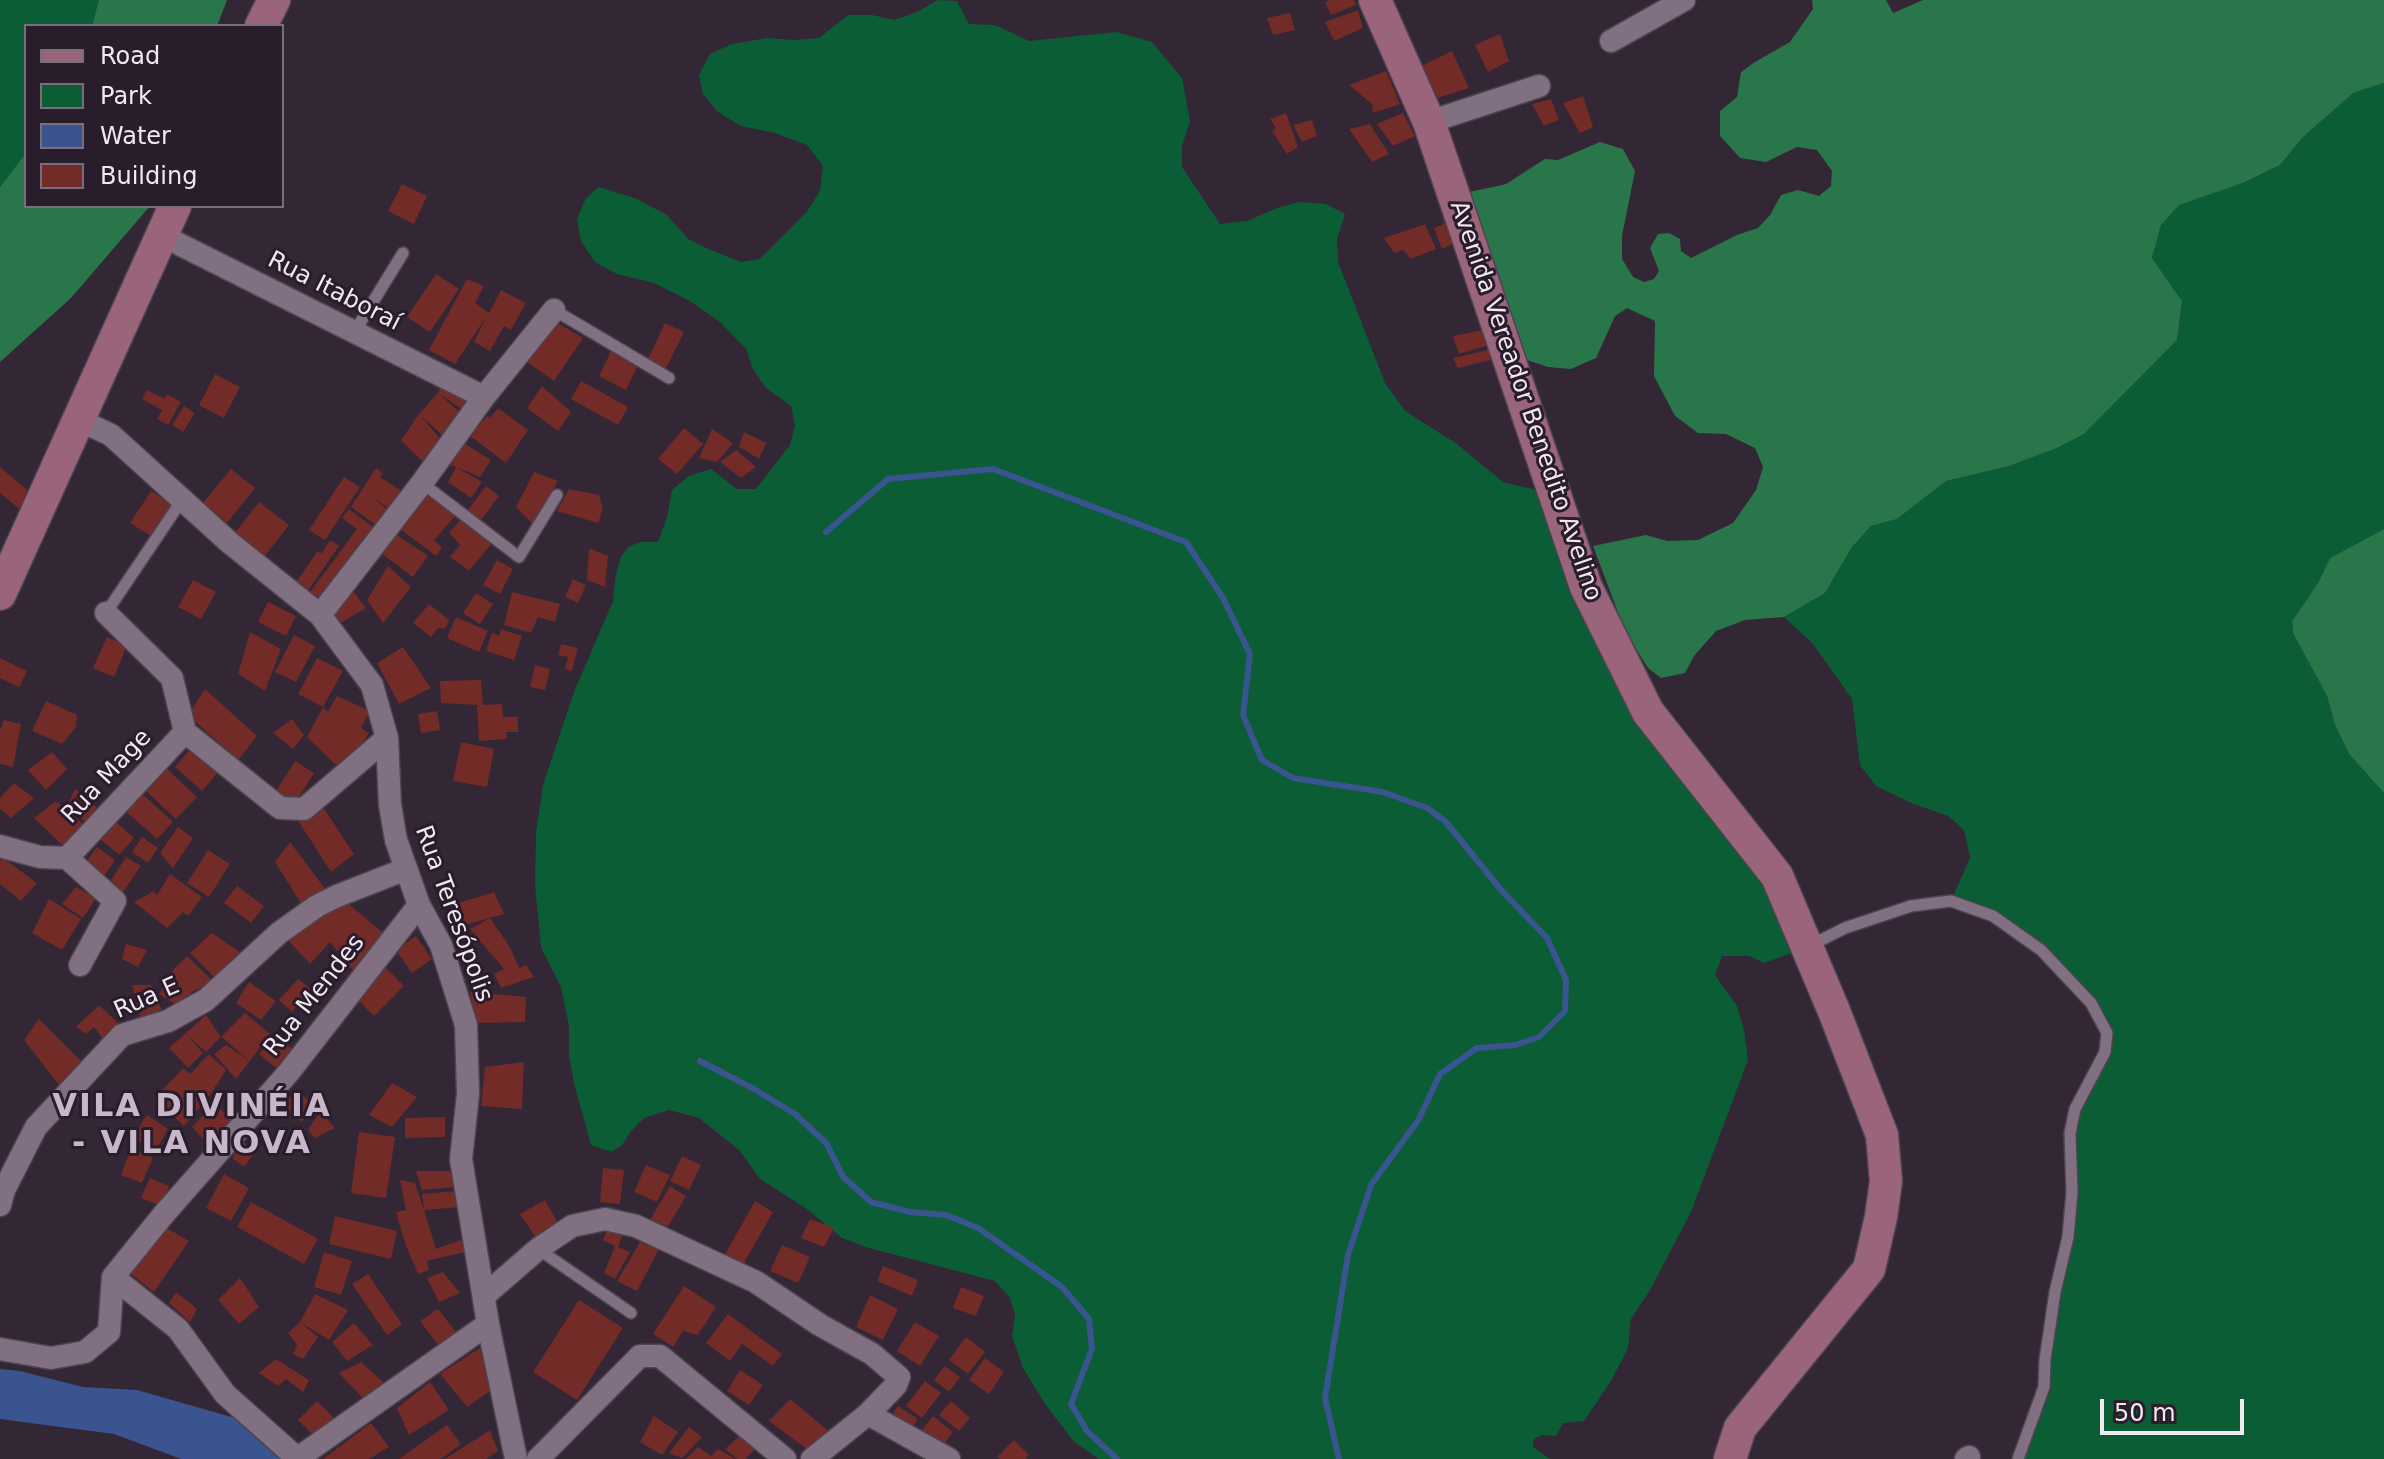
<!DOCTYPE html>
<meta charset="utf-8">
<style>
body{margin:0}
#map{position:relative;width:2384px;height:1459px;overflow:hidden;background:#332635;font-family:"DejaVu Sans",sans-serif}
canvas{display:block}
.legend{position:absolute;left:24px;top:24px;width:260px;height:184px;box-sizing:border-box;background:#291c2b;border:2px solid #796e7b;margin:0;padding:10px 14px;list-style:none;font-size:24px;color:#f1e8f2}
.legend li{display:flex;align-items:center;gap:16px;height:40px}
.legend b{width:40px;border:2px solid #796e7b}
.scale{position:absolute;left:2100px;top:1399px;width:144px;height:36px;box-sizing:border-box;border:4px solid #f1e8f2;border-top:0;padding-left:10px;font-size:24px;line-height:28px;white-space:nowrap;color:#f1e8f2;-webkit-text-stroke:6px #291c2b;paint-order:stroke}
</style>
<div id="map">
<canvas width="2384" height="1459"></canvas>
<ul class="legend">
<li><b style="height:10px;background:#9a657b"></b>Road</li>
<li><b style="height:22px;background:#0b5d35"></b>Park</li>
<li><b style="height:22px;background:#39548e"></b>Water</li>
<li><b style="height:22px;background:#722b27"></b>Building</li>
</ul>
<div class="scale">50 m</div>
</div>
<script>
const c = document.querySelector('canvas').getContext('2d');
c.lineJoin = 'round';
function paint(path, color) { c.fillStyle = color; c.fill(path, 'evenodd'); }
const shape = rows => new Path2D(rows.map(r => 'M' + r).join(''));
function trace(path, color, width, dash) { c.strokeStyle = color; c.lineWidth = width; c.lineCap = dash ? 'butt' : 'round'; c.setLineDash(dash || []); c.stroke(path); }
function write(font, color, halo, rows, align = 'center') {
  c.font = font + ' "DejaVu Sans",sans-serif'; c.lineWidth = 6; c.setLineDash([]); c.textBaseline = 'middle'; c.strokeStyle = halo; c.fillStyle = color; for (const [text, x, y, turn = 0] of rows) {
    c.save(); c.translate(x, y); c.rotate((+turn || 0) * Math.PI / 180); c.textAlign = isNaN(turn) ? turn : align; if (halo) c.strokeText(text, 0, 0); c.fillText(text, 0, 0); c.restore();
  }
}
const green = shape([
 [0,0,99,0,92,26,26,26,26,153,0,187],
 [938,0,957,1,969,24,995,25,1029,41,1116,32,1152,42,1182,78,1190,121,1182,146,1182,167,1220,224,1247,221,1277,208,1300,202,1326,204,1345,214,1337,239,1338,262,1385,383,1405,411,1457,444,1503,482,1556,495,1586,587,1808,947,1764,963,1749,956,1722,956,1715,975,1737,1006,1744,1030,1748,1060,1691,1212,1650,1290,1631,1319,1628,1348,1611,1381,1584,1421,1563,1423,1556,1436,1542,1435,1533,1440,1533,1447,1550,1459,1099,1459,1074,1442,1045,1404,1023,1368,1012,1336,1015,1314,1010,1298,995,1281,869,1248,842,1238,807,1209,760,1179,739,1150,699,1118,669,1110,644,1118,631,1131,622,1145,611,1152,591,1145,575,1087,569,1056,569,1026,561,987,541,947,535,885,536,832,543,785,574,692,613,601,616,574,621,557,628,547,640,542,658,542,667,517,672,490,689,476,711,469,737,489,756,489,790,445,795,425,791,406,765,387,753,369,746,349,720,322,690,301,654,283,617,274,595,262,581,241,577,219,586,198,599,187,637,199,667,215,688,239,708,249,741,262,760,259,806,213,820,191,823,166,807,145,775,133,741,126,718,112,703,94,699,75,710,54,732,44,767,38,794,40,819,38,848,15,872,15,894,20,917,12],
 [2384,83,2384,529,2330,558,2318,583,2292,621,2293,633,2327,696,2335,725,2349,754,2384,793,2384,1459,2018,1459,2040,1402,2068,1237,2070,1133,2093,1079,2107,1033,2091,1003,2041,950,1993,916,1951,901,1970,858,1964,830,1948,816,1911,803,1876,786,1860,765,1852,699,1813,644,1784,617,1825,593,1852,547,1871,526,1897,519,1946,481,2009,466,2057,448,2084,434,2177,340,2182,301,2152,258,2161,225,2178,205,2243,183,2280,165,2303,137,2353,93]
]);
const forest = shape([
 [99,0,227,0,217,26,92,26],
 [1812,0,1886,0,1893,13,1923,0,2384,0,2384,83,2353,93,2303,137,2280,165,2243,183,2179,205,2161,225,2152,258,2182,301,2177,340,2084,434,2057,448,2009,466,1946,481,1897,519,1871,526,1852,547,1825,593,1784,617,1745,620,1716,631,1694,656,1685,673,1661,678,1648,668,1625,631,1593,546,1646,535,1667,541,1698,540,1733,523,1756,490,1763,467,1755,448,1726,434,1698,433,1675,416,1654,376,1655,321,1627,308,1615,316,1596,358,1571,369,1548,367,1527,360,1470,192,1506,184,1545,159,1558,160,1600,142,1623,149,1635,171,1622,236,1622,259,1633,277,1644,282,1654,279,1659,271,1650,248,1658,234,1669,233,1680,239,1681,251,1691,258,1737,235,1758,228,1770,215,1781,195,1798,190,1819,196,1831,186,1832,171,1817,150,1797,147,1766,162,1740,158,1720,136,1720,111,1737,97,1741,72,1755,62,1790,42,1813,9],
 [26,153,26,206,150,206,71,298,0,362,0,187],
 [2384,529,2384,793,2349,754,2335,725,2327,696,2293,633,2292,621,2318,583,2330,558]
]);
const water = shape([
 [0,1369,20,1371,83,1387,137,1390,235,1418,265,1439,285,1459,181,1459,114,1434,0,1419]
]);
const stream = shape([
 [826,532,888,479,993,469,1186,542,1223,598,1250,654,1243,715,1262,760,1293,778,1383,792,1427,808,1445,821,1502,891,1547,938,1566,980,1565,1011,1539,1037,1515,1045,1477,1048,1440,1074,1419,1119,1371,1185,1348,1255,1325,1398,1339,1459],
 [700,1061,754,1089,795,1114,827,1144,843,1177,871,1202,910,1212,946,1215,978,1228,1062,1287,1089,1319,1092,1349,1071,1404,1087,1431,1117,1459]
]);
const building = shape([
 [1330,0,1354,0,1356,5,1331,15,1325,2],
 [1358,10,1363,28,1334,41,1325,22],
 [1290,13,1295,30,1273,35,1267,18],
 [1500,34,1509,61,1488,72,1475,45],
 [1452,51,1469,88,1425,102,1411,71],
 [1386,71,1400,104,1373,113,1372,104,1349,85],
 [1583,96,1593,127,1580,133,1563,103],
 [1551,99,1559,120,1544,126,1532,104],
 [1286,113,1298,147,1287,154,1272,131,1276,128,1270,119],
 [1403,113,1415,136,1393,146,1377,124],
 [1312,120,1317,136,1302,142,1293,125],
 [1370,124,1389,154,1372,162,1349,129],
 [402,184,427,196,414,224,388,211],
 [1452,220,1462,239,1442,249,1434,228],
 [1425,224,1436,249,1411,259,1403,250,1394,253,1384,238],
 [436,274,459,289,430,332,407,317],
 [467,279,484,286,475,303,489,313,501,290,526,303,511,330,504,326,490,351,474,342,486,317,455,364,429,350],
 [553,320,583,338,554,381,526,361],
 [665,323,684,332,666,368,648,359],
 [1488,329,1492,344,1459,354,1453,336],
 [612,349,639,363,626,390,599,376],
 [1492,349,1494,359,1458,368,1453,358],
 [215,374,240,387,224,418,199,405],
 [581,381,628,407,618,425,571,399],
 [442,384,473,399,463,410,438,393],
 [542,386,571,412,558,431,527,408],
 [147,390,165,399,167,394,181,402,168,425,157,419,162,410,142,399],
 [438,393,462,414,444,437,419,414],
 [184,406,195,413,183,432,172,425],
 [498,408,528,430,506,463,470,436,488,415,490,418],
 [419,414,442,441,422,461,401,440],
 [684,428,703,444,677,474,658,459],
 [712,429,733,443,717,462,699,458],
 [744,432,766,443,759,459,739,447],
 [462,442,491,460,480,477,449,464],
 [736,450,756,467,741,478,720,462],
 [0,467,31,493,24,513,0,493],
 [456,467,482,482,471,498,448,482],
 [376,468,383,473,380,477,402,491,390,509,370,496,387,509,376,525,351,507],
 [231,469,255,488,227,523,203,503],
 [534,472,558,481,534,525,516,507],
 [344,477,360,487,325,540,309,530],
 [486,486,499,496,481,520,468,510],
 [569,489,599,495,603,509,598,523,557,511],
 [151,491,172,504,151,536,130,523],
 [426,494,456,515,434,540,442,548,436,556,391,522],
 [259,502,289,525,264,557,234,534],
 [349,509,377,530,320,600,310,592,357,529,342,518],
 [461,519,492,543,469,571,450,557,460,545,449,533],
 [396,534,428,556,413,577,382,554],
 [330,540,339,546,307,592,295,584,317,552,322,553],
 [589,548,608,556,605,587,587,580],
 [497,560,513,569,500,594,483,585],
 [388,566,411,587,383,623,367,600],
 [573,579,586,585,578,603,565,597],
 [193,580,216,592,201,619,178,607],
 [351,588,366,608,339,624,332,608],
 [512,592,560,604,555,622,538,617,531,633,504,625],
 [476,593,493,604,480,624,463,613],
 [268,602,296,616,286,636,258,622],
 [429,604,449,620,445,629,438,628,431,637,413,623],
 [456,617,488,631,479,652,447,638],
 [501,629,522,636,514,660,486,651,492,633,499,636],
 [250,632,281,649,265,691,238,674],
 [294,635,315,646,296,682,275,672],
 [107,637,127,646,114,677,93,668],
 [561,644,578,648,572,671,565,669,568,657,558,655],
 [403,647,431,688,399,704,377,663],
 [0,658,27,671,19,687,0,678],
 [317,658,343,671,323,707,298,694],
 [535,665,550,669,545,690,530,687],
 [481,680,483,705,502,704,503,717,518,717,518,732,506,732,507,739,479,741,477,705,441,703,440,681],
 [205,689,257,736,238,760,188,715],
 [337,696,370,711,361,728,369,733,356,754,339,768,307,737,323,707,328,712],
 [46,701,77,715,76,727,62,744,32,731],
 [437,711,440,730,421,733,418,714],
 [292,719,304,735,293,749,273,733],
 [4,720,21,724,13,767,0,764,0,730],
 [461,742,494,749,487,787,453,781],
 [193,746,220,770,202,791,175,767],
 [52,752,67,769,46,790,28,770],
 [295,761,314,773,295,803,276,791],
 [167,769,197,797,176,819,146,791],
 [14,783,34,798,11,818,0,809,0,798],
 [75,789,101,811,87,825,69,802],
 [139,791,173,822,157,839,123,809],
 [56,801,84,825,62,845,34,818],
 [323,807,354,854,331,872,297,819],
 [116,822,134,838,119,855,100,839],
 [178,827,193,838,173,868,160,853],
 [142,837,158,848,148,863,132,852],
 [290,842,326,890,304,908,275,862],
 [97,847,115,860,103,878,84,865],
 [208,850,230,864,209,897,187,883],
 [126,857,141,866,123,892,109,883],
 [3,858,37,883,21,901,0,884,0,861],
 [170,874,202,897,188,916,183,912,167,928,134,902,154,891,157,895],
 [237,886,264,906,251,923,224,903],
 [76,887,96,898,83,918,62,904],
 [494,892,504,914,490,918,510,947,519,968,526,965,534,977,501,988,494,974,504,969,470,929,490,918,462,926,456,904],
 [49,899,81,919,62,950,32,933],
 [346,902,387,936,353,970,330,942,310,964,286,938],
 [212,933,244,955,217,980,190,953],
 [416,936,432,959,412,973,396,950],
 [126,944,147,950,138,967,122,959],
 [187,956,213,981,192,992,180,1007,159,994,174,969],
 [385,967,404,986,374,1016,355,997],
 [298,979,311,989,292,1012,279,1000],
 [249,982,276,1001,261,1020,236,1003],
 [132,985,151,985,164,1015,140,1018],
 [470,992,526,997,525,1022,476,1023],
 [99,1005,120,1025,103,1039,94,1027,86,1034,76,1027],
 [245,1013,270,1034,250,1061,221,1037],
 [206,1015,221,1037,206,1052,188,1036,203,1053,188,1068,169,1048],
 [39,1019,82,1062,59,1085,24,1040],
 [274,1037,296,1051,281,1072,259,1054],
 [226,1045,250,1061,236,1079,214,1054],
 [209,1054,226,1070,210,1095,184,1126,154,1099,183,1068,190,1074],
 [524,1062,522,1109,481,1106,485,1067],
 [392,1083,417,1097,392,1127,369,1115],
 [295,1091,312,1102,302,1122,282,1107],
 [214,1104,237,1123,213,1150,192,1127],
 [320,1111,335,1128,315,1138,308,1130],
 [147,1115,168,1129,155,1152,133,1137],
 [445,1117,445,1137,405,1138,405,1118],
 [359,1132,395,1137,386,1198,351,1193],
 [243,1142,255,1151,244,1167,232,1158],
 [131,1148,153,1158,142,1183,121,1175],
 [682,1156,701,1165,689,1190,670,1181],
 [646,1165,670,1175,657,1202,634,1192],
 [603,1168,624,1170,620,1204,600,1202],
 [416,1171,450,1171,454,1187,422,1190],
 [224,1174,249,1188,231,1221,206,1208],
 [150,1178,169,1186,164,1207,141,1198],
 [400,1180,415,1183,424,1210,422,1194,456,1191,461,1207,424,1210,436,1249,461,1240,469,1251,427,1261,429,1270,418,1274,405,1243,396,1212,406,1210],
 [670,1186,686,1196,666,1230,650,1220],
 [545,1200,561,1228,539,1242,520,1214],
 [755,1201,773,1212,741,1268,723,1258],
 [251,1202,318,1239,304,1264,237,1227],
 [335,1216,397,1231,391,1259,329,1244],
 [810,1219,834,1228,824,1247,801,1238],
 [608,1227,623,1233,618,1247,630,1252,615,1279,604,1273,615,1246,603,1240],
 [167,1228,189,1241,154,1292,130,1273],
 [640,1242,659,1249,637,1291,617,1281],
 [782,1245,810,1257,798,1283,770,1271],
 [324,1252,352,1261,341,1295,314,1287],
 [883,1266,918,1280,912,1296,877,1281],
 [443,1272,460,1293,439,1302,427,1278],
 [368,1274,402,1324,387,1335,352,1284],
 [240,1278,259,1307,239,1324,218,1300],
 [684,1286,716,1307,698,1335,683,1331,673,1347,653,1334],
 [961,1287,984,1296,976,1316,953,1308],
 [176,1292,197,1309,190,1322,169,1303],
 [315,1294,348,1310,329,1340,300,1322,318,1337,303,1359,293,1354,297,1345,288,1333,300,1322],
 [870,1295,898,1309,883,1340,856,1327],
 [579,1300,623,1328,577,1400,533,1372],
 [438,1309,460,1337,442,1350,420,1321],
 [728,1314,782,1354,773,1366,742,1344,730,1361,706,1343],
 [915,1322,939,1336,920,1366,897,1351],
 [354,1323,373,1345,347,1361,332,1342],
 [966,1337,985,1352,968,1374,949,1360],
 [480,1348,490,1391,467,1407,440,1374],
 [985,1358,1004,1372,989,1394,969,1380],
 [276,1359,309,1380,303,1392,286,1379,278,1386,259,1373],
 [361,1362,385,1384,365,1401,339,1373],
 [945,1366,960,1377,949,1392,934,1380],
 [740,1370,763,1385,749,1405,727,1391],
 [925,1381,941,1393,922,1418,906,1406],
 [430,1382,449,1410,409,1435,397,1408],
 [790,1399,830,1432,812,1453,769,1421],
 [317,1401,334,1418,315,1437,298,1420],
 [951,1401,970,1418,959,1431,939,1415],
 [898,1406,918,1419,910,1432,889,1419],
 [654,1416,678,1432,662,1455,640,1442],
 [933,1416,953,1432,943,1446,922,1430],
 [371,1423,389,1447,369,1459,323,1459],
 [447,1425,461,1444,441,1459,399,1459],
 [689,1427,702,1437,682,1458,669,1453],
 [490,1430,498,1451,486,1459,445,1459],
 [742,1434,757,1447,746,1459,737,1459,725,1449],
 [1014,1440,1029,1455,1026,1459,1000,1459,997,1457],
 [698,1447,711,1456,718,1449,735,1459,686,1459]
]);
const service = shape([
 [554,310,669,378],
 [355,331,403,253],
 [422,483,519,557,557,495],
 [106,613,182,500],
 [1811,945,1845,928,1911,906,1951,901,1993,916,2041,950,2091,1003,2107,1033,2105,1052,2075,1109,2070,1133,2072,1192,2068,1237,2055,1292,2045,1360,2044,1387,2018,1459],
 [538,1249,631,1313]
]);
const minor = shape([
 [1611,41,1684,0],
 [1429,122,1539,86],
 [161,235,484,397],
 [79,420,111,435,230,543,320,615,372,685,387,738,390,805,396,840,419,905,441,945,466,1025,468,1094,461,1159,488,1324,516,1459],
 [106,613,172,678,185,732,280,808,304,809,387,738],
 [320,615,422,483,484,397,554,310],
 [0,846,40,857,67,858,115,901,80,965],
 [67,858,185,732],
 [0,1205,4,1190,36,1127,122,1035,168,1021,206,1000,279,933,317,906,337,896,406,869],
 [113,1277,178,1329,225,1394,298,1459],
 [485,1295,538,1249,572,1226,605,1219,636,1226,756,1282,820,1325,872,1354,899,1377,896,1385,868,1414,812,1459],
 [0,1349,51,1358,85,1352,109,1332,113,1277,164,1214,289,1072,419,905],
 [868,1414,949,1459],
 [298,1458,488,1324],
 [538,1459,640,1356,660,1356,785,1459],
 [1966,1459,1969,1457]
]);
const secondary = shape([
 [1375,0,1429,122,1586,587,1648,712,1777,876,1834,1011,1882,1135,1886,1181,1881,1217,1869,1269,1740,1428,1730,1459],
 [261,26,274,0],
 [0,594,175,206]
]);
const streetNames = [
 ["Rua Itaboraí",334,292,27],
 ["Avenida Vereador Benedito Avelino",1525,401,71],
 ["Rua Mage",107,777,-47],
 ["Rua Teresópolis",453,914,70],
 ["Rua Mendes",315,996,-52],
 ["Rua E",147,999,-24]
];
const districtNames = [
 ["VILA DIVINÉIA",192,1108],
 ["- VILA NOVA",192,1145]
];
paint(green, '#0b5d35');
paint(forest, '#2a764b');
paint(water, '#39548e');
trace(stream, '#39548e', 6);
paint(building, '#722b27');
trace(service, '#4e4350', 14);
trace(minor, '#4e4350', 25);
trace(secondary, '#4e4350', 35);
trace(service, '#807082', 11);
trace(minor, '#807082', 22);
trace(secondary, '#9a657b', 32);
write('24px', '#f1e8f2', '#291c2b', streetNames);
c.letterSpacing = '2px';
write('bold 32px', '#c8b7cb', '#291c2b', districtNames);
c.letterSpacing = '0px';
</script>
